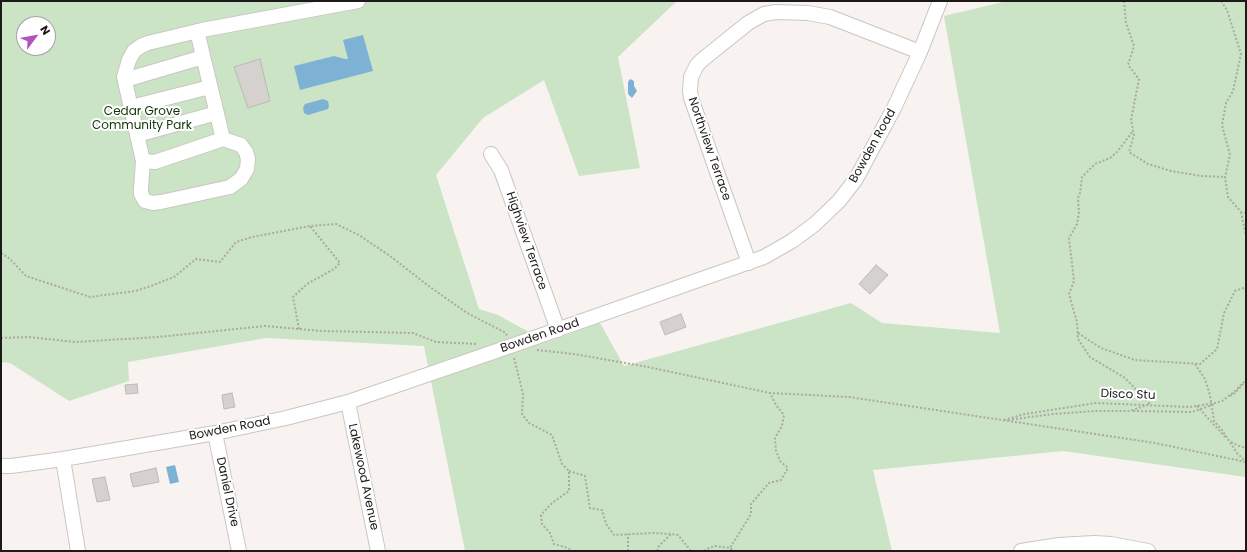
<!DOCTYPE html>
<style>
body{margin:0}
#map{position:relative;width:1247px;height:552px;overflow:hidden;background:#f8f3f0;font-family:Poppins,sans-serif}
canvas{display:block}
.frame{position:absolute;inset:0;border:2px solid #1c1a19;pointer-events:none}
.north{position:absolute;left:16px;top:16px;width:40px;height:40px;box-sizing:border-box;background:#fff;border:1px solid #a4a3a3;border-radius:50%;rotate:58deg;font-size:11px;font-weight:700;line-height:16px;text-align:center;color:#1c1a19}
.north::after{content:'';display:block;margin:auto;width:14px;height:18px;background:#b252ba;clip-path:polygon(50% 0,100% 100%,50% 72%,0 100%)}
</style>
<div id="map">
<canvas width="1247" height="552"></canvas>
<div class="frame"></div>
<div class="north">N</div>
</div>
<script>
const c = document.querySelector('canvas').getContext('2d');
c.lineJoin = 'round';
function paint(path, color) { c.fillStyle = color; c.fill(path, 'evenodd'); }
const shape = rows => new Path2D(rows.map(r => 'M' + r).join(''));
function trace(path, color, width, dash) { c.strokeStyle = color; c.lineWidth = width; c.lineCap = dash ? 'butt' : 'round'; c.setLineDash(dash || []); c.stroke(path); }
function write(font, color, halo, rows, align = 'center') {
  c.font = font + ' Poppins,sans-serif'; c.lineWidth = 4; c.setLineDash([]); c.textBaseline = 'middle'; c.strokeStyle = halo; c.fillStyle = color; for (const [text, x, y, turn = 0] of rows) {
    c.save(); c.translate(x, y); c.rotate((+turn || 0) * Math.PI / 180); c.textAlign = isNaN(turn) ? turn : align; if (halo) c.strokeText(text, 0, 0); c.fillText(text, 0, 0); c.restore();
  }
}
const green = shape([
 [1,1,677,1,618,57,640,168,579,176,544,80,483,118,436,175,479,309,498,315,547,342,600,323,624,366,851,303,882,323,1000,333,944,16,1007,1,1246,1,1246,477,1063,451,873,470,892,551,465,551,424,346,266,338,128,362,129,381,69,401,10,363,1,362],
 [24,24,48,24,48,48,24,48]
]);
const water = shape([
 [363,35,373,71,300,90,294,66,334,56,345,59,348,59,343,40],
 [630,79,634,81,634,86,637,91,632,98,628,94,628,82],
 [323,99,328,101,329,106,328,109,308,115,304,113,303,108,305,104],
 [175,465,179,482,170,484,166,467]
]);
const building = shape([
 [260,59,270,101,248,108,234,67,260,59],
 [876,265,888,275,870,294,859,284,876,265],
 [681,314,686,327,665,335,660,322,681,314],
 [137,384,138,393,126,394,125,385,137,384],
 [232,393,235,407,224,409,222,395,232,393],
 [156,468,159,482,133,487,130,474,156,468],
 [105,477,110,500,97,502,92,479,105,477]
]);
const path = shape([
 [1124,1,1126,23,1134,46,1128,65,1139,79,1131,120,1134,135,1129,152,1148,164,1171,171,1201,176,1225,177],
 [1221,1,1227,10,1241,54,1233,91,1226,103,1222,125,1230,155,1225,177,1228,197,1241,212,1246,213],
 [1241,212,1246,236],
 [1,253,10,259,26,276,90,297,135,291,151,286,174,277,196,259,220,262,236,242,252,237,310,226],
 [299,329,293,297,307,284,334,269,340,263,310,226,336,224,359,235,390,256,430,287,467,313,506,333,507,336],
 [1078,333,1101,348,1135,360,1200,364,1217,349,1224,313,1235,291,1246,287],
 [1,338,29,337,75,342,158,337,265,326,322,331,413,333,436,342,477,344],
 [537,350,574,354,648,367,770,393,849,397,1155,443,1246,462],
 [514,358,523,394,522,414,529,423,552,435,562,464,569,471,569,491,552,503,541,515,542,524,550,533,554,544,568,548,573,551],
 [1195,364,1205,379,1210,395,1214,421,1222,430,1237,453,1245,461],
 [1230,396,1235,393,1244,383],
 [1197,406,1226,438],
 [1133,411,1192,412,1215,404],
 [1004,420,1025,414,1096,403,1190,407,1215,403,1222,401,1234,392,1246,380],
 [1008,420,1053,414,1095,411,1130,411,1150,404,1125,378,1090,357,1078,339,1077,322,1069,294,1074,281,1069,238,1077,224,1079,212,1078,198,1080,193,1082,177,1095,164,1110,158,1117,152,1133,131],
 [1231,442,1241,447,1246,447],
 [569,471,585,476,590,508,602,510,606,524,614,535,653,533,671,534,678,535,691,551],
 [628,551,628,534],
 [657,551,659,546,671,534],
 [704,551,709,548,716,546,730,548,734,551],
 [731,551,730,548,751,514,751,504,769,483,781,480,788,468,780,461,776,451,775,438,782,426,784,415,776,405,770,393]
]);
const minor = shape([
 [197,31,223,139,155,162,143,161,124,77,129,60,134,51,141,46,148,43,202,30,358,1],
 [125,80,203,57],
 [131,107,210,87],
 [137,135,217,113],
 [491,154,501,170,558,330],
 [143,161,141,189,141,194,145,201,153,203,161,202,230,187,241,179,247,169,248,159,246,152,241,145,223,139],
 [749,263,691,98,690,91,691,77,697,65,702,60,748,23,764,14,776,12,808,13,830,17,920,52],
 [348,402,378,551],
 [215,433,239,551],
 [63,459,78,551],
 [1,466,11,466,63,459,215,433,286,418,348,402,511,346,764,257,792,241,815,224,839,201,856,179,894,108,920,52,940,1],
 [1021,551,1059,545,1094,543,1111,544,1148,551]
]);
const parkNames = [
 ["Cedar Grove",142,112],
 ["Community Park",142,126]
];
const streetNames = [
 ["Bowden Road",873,146,-61],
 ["Northview Terrace",709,149,71],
 ["Highview Terrace",526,241,71],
 ["Bowden Road",540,336,-19],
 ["Disco Stu",1128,395,2],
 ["Bowden Road",230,429,-11],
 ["Lakewood Avenue",363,477,78],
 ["Daniel Drive",227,492,78]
];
paint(green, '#cbe4c5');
paint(water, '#7eb2d5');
paint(building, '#d5d1ce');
trace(building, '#bdb9b6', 1);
trace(minor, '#cac6c2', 16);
trace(path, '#aca8a6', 2, [2, 2]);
trace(minor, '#fff', 14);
write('12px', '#123607', '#fff', parkNames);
write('12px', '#1c1a19', '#fff', streetNames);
</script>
